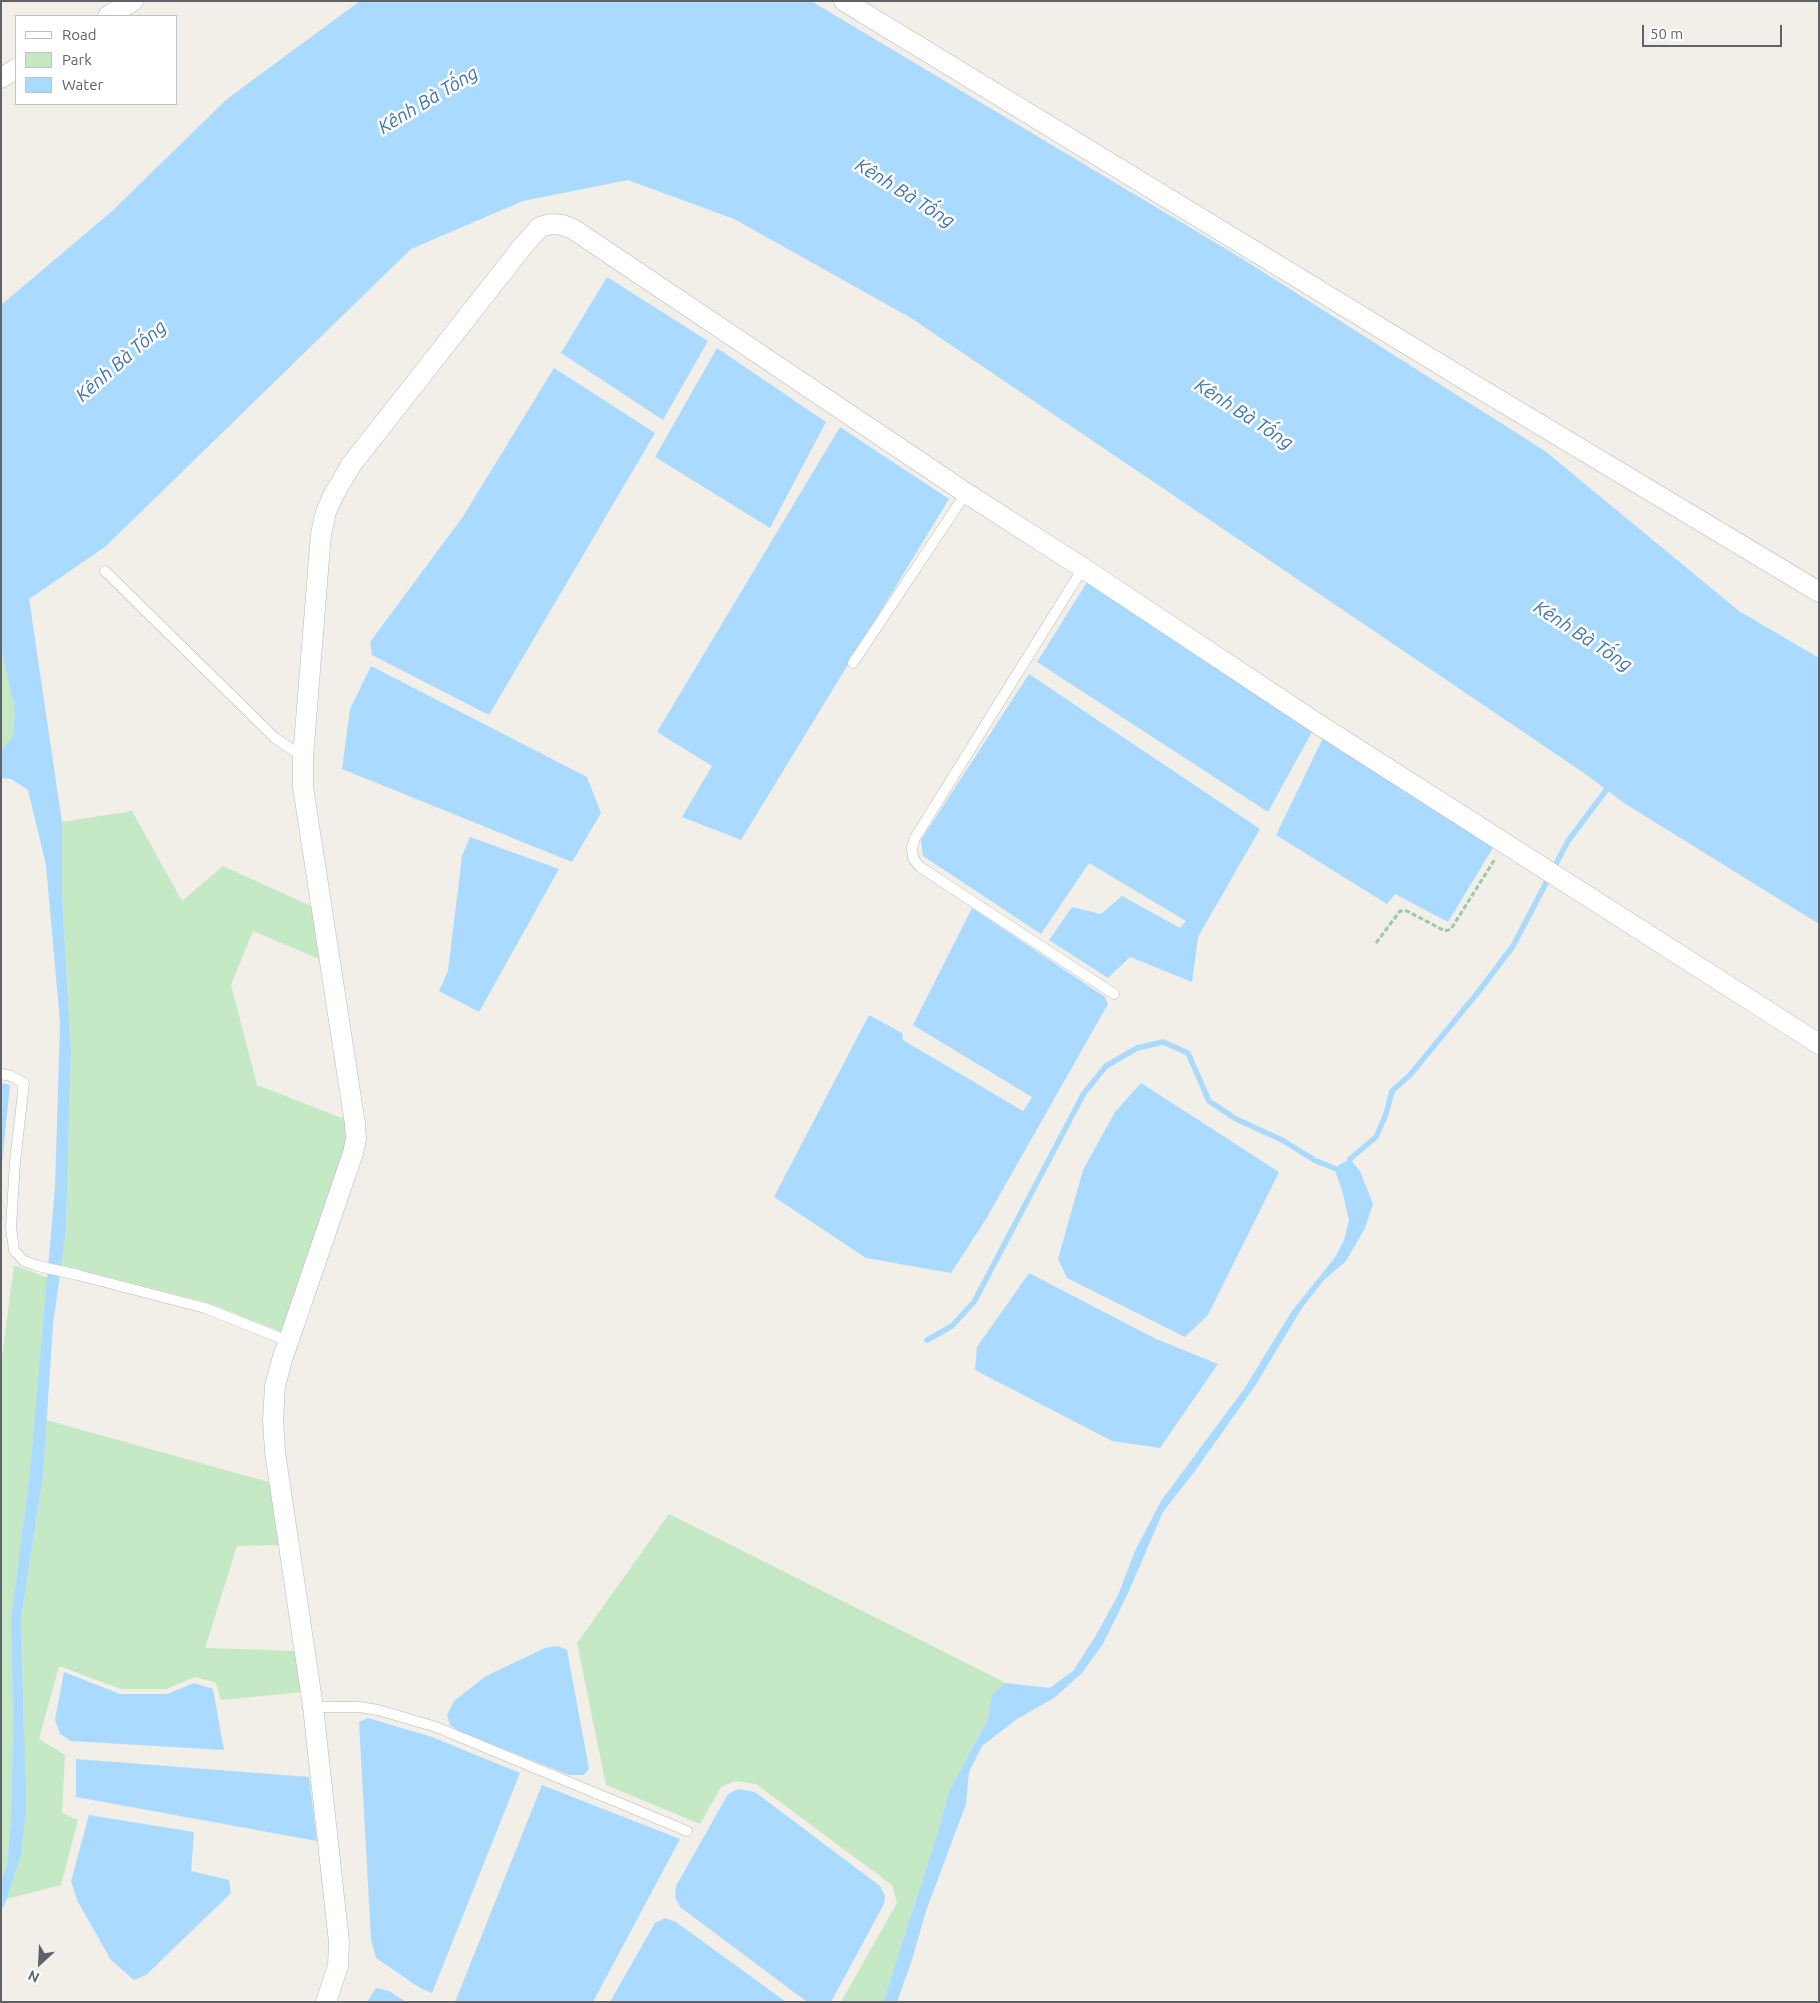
<!DOCTYPE html>
<meta charset="utf-8">
<style>
body{margin:0}
#map{position:relative;width:1820px;height:2003px;overflow:hidden;background:#f1efe8;font-family:Ubuntu,sans-serif}
canvas{display:block}
.frame{position:absolute;inset:0;border:2px solid #5f6368;pointer-events:none}
.legend{position:absolute;left:15px;top:15px;width:162px;height:90px;box-sizing:border-box;background:#fff;border:1px solid #bfc1c3;margin:0;padding:6px 9px;list-style:none;font-size:15px;color:#5f6368}
.legend li{display:flex;align-items:center;gap:10px;height:25px}
.legend b{width:25px;border:1px solid #bfc1c3}
.north{position:absolute;left:15px;top:1938px;width:50px;height:50px;-webkit-text-stroke:4px #fff;paint-order:stroke;rotate:205deg;font-size:14px;font-weight:700;line-height:20px;text-align:center;color:#5f6368}
.north::after{content:'';display:block;margin:auto;width:18px;height:22px;background:#5f6368;clip-path:polygon(50% 0,100% 100%,50% 72%,0 100%)}
.scale{position:absolute;left:1642px;top:25px;width:140px;height:22px;box-sizing:border-box;border:2px solid #5f6368;border-top:0;padding-left:6px;font-size:15px;line-height:18px;white-space:nowrap;color:#5f6368;-webkit-text-stroke:4px #fff;paint-order:stroke}
</style>
<div id="map">
<canvas width="1820" height="2003"></canvas>
<div class="frame"></div>
<ul class="legend">
<li><b style="height:6px;background:#fff"></b>Road</li>
<li><b style="height:14px;background:#c5e8c5"></b>Park</li>
<li><b style="height:14px;background:#aadaff"></b>Water</li>
</ul>
<div class="north">N</div>
<div class="scale">50 m</div>
</div>
<script>
const c = document.querySelector('canvas').getContext('2d');
c.lineJoin = 'round';
function paint(path, color) { c.fillStyle = color; c.fill(path, 'evenodd'); }
const shape = rows => new Path2D(rows.map(r => 'M' + r).join(''));
function trace(path, color, width, dash) { c.strokeStyle = color; c.lineWidth = width; c.lineCap = dash ? 'butt' : 'round'; c.setLineDash(dash || []); c.stroke(path); }
function write(font, color, halo, rows, align = 'center') {
  c.font = font + ' Ubuntu,sans-serif'; c.lineWidth = 5; c.setLineDash([]); c.textBaseline = 'middle'; c.strokeStyle = halo; c.fillStyle = color; for (const [text, x, y, turn = 0] of rows) {
    c.save(); c.translate(x, y); c.rotate((+turn || 0) * Math.PI / 180); c.textAlign = isNaN(turn) ? turn : align; if (halo) c.strokeText(text, 0, 0); c.fillText(text, 0, 0); c.restore();
  }
}
const green = shape([
 [1,648,15,710,13,736,1,750],
 [132,811,182,901,223,866,315,908,324,961,253,931,231,985,257,1085,347,1120,348,1138,284,1333,206,1302,61,1265,66,1230,71,1051,62,893,62,822],
 [14,1265,48,1278,30,1471,11,1619,13,1726,11,1820,7,1866,1,1879,1,1365],
 [46,1420,272,1483,281,1545,237,1546,205,1648,297,1651,303,1692,221,1700,216,1683,195,1677,166,1689,121,1689,59,1666,39,1739,65,1755,62,1813,78,1820,61,1885,7,1899,21,1855,24,1727,21,1619,43,1475],
 [669,1514,1006,1683,992,1694,988,1719,949,1791,938,1832,883,2002,841,2002,897,1903,892,1885,756,1784,735,1781,721,1787,700,1824,606,1785,577,1643]
]);
const water = shape([
 [360,1,811,1,1241,258,1545,451,1739,611,1819,658,1819,924,1624,803,1584,773,911,318,734,219,628,180,523,201,411,249,105,547,29,599,62,822,62,893,71,1051,66,1230,53,1325,43,1475,21,1619,26,1808,21,1855,7,1899,1,1911,1,1879,7,1866,11,1820,13,1726,11,1619,30,1471,55,1188,60,1022,46,865,28,790,11,779,1,778,1,750,13,736,15,710,1,648,1,305,111,212,227,99],
 [607,277,708,341,663,420,561,353],
 [717,348,826,422,770,528,655,457],
 [554,368,655,433,489,715,372,655,370,642,462,518],
 [840,427,949,499,741,840,682,817,712,766,657,732],
 [1089,579,1313,730,1268,812,1037,662],
 [371,666,587,777,601,813,572,862,342,769,350,709],
 [1029,674,1260,829,1198,937,1192,982,1130,957,1108,978,1049,940,1072,907,1101,914,1122,896,1180,928,1186,921,1089,863,1041,934,923,856,921,840],
 [1323,738,1494,846,1448,922,1395,894,1387,904,1276,835],
 [470,837,559,869,479,1012,439,991,448,971,462,856],
 [972,908,1105,997,1108,1004,986,1219,951,1273,866,1258,774,1197,869,1015,902,1033,903,1040,1023,1111,1032,1097,913,1025],
 [1,1083,10,1085,1,1173],
 [1141,1083,1279,1172,1208,1315,1185,1337,1067,1278,1058,1259,1083,1170,1115,1112],
 [1350,1159,1360,1171,1373,1204,1365,1228,1346,1261,1324,1280,1302,1308,1255,1386,1195,1471,1163,1512,1129,1591,1103,1644,1082,1673,1054,1698,1017,1719,982,1746,969,1772,966,1804,926,1911,912,1960,897,2002,883,2002,938,1832,949,1791,988,1719,992,1694,1006,1683,1050,1688,1073,1671,1095,1637,1118,1595,1135,1551,1161,1501,1244,1389,1292,1311,1336,1256,1344,1240,1349,1220,1342,1190,1334,1168],
 [1029,1273,1156,1339,1218,1364,1160,1448,1112,1441,975,1370,977,1347],
 [558,1646,567,1650,589,1769,583,1775,569,1775,459,1731,450,1725,447,1715,454,1701,486,1676,545,1648],
 [64,1672,120,1694,167,1694,194,1683,213,1689,224,1750,71,1741,60,1734,55,1720],
 [368,1718,432,1737,520,1773,432,1993,420,1988,376,1958,371,1939,359,1722],
 [76,1759,309,1777,317,1841,76,1797],
 [542,1785,680,1839,593,2002,455,2002],
 [738,1789,755,1792,880,1886,885,1896,884,1904,831,2002,807,2002,680,1907,675,1897,676,1886,728,1794],
 [89,1815,194,1832,191,1871,229,1880,231,1893,146,1975,134,1980,111,1960,78,1902,71,1881],
 [665,1918,676,1922,786,2002,610,2002,655,1923],
 [376,1988,389,1991,406,2002,367,2002]
]);
const stream = shape([
 [1350,1159,1376,1137,1386,1114,1392,1091,1410,1075,1479,991,1513,946,1568,841,1610,785],
 [927,1340,952,1326,974,1302,1084,1093,1106,1066,1137,1048,1163,1042,1188,1053,1209,1101,1236,1119,1282,1140,1316,1161,1334,1168]
]);
const path = shape([
 [1376,943,1400,911,1407,911,1445,931,1451,929,1495,859]
]);
const lane = shape([
 [1083,568,915,838,912,848,913,858,920,867,1114,994],
 [105,571,275,738,303,757],
 [853,663,966,493],
 [1,1074,11,1076,24,1083,15,1162,11,1227,14,1250,24,1261,38,1266,78,1275,205,1308,288,1341],
 [313,1707,359,1707,378,1710,436,1727,687,1831]
]);
const street = shape([
 [844,1,1469,382,1819,592],
 [108,16,133,1],
 [1,78,16,69],
 [326,2002,338,1966,339,1942,313,1707,275,1452,273,1420,275,1386,282,1360,353,1153,356,1139,355,1124,303,787,303,757,321,534,326,512,333,496,351,465,523,246,540,227,551,224,563,225,573,229,966,493,1083,568,1315,722,1819,1044]
]);
const waterNames = [
 ["Kênh Bà Tống",428,100,-31],
 ["Kênh Bà Tống",905,193,32],
 ["Kênh Bà Tống",121,361,-41],
 ["Kênh Bà Tống",1244,414,33],
 ["Kênh Bà Tống",1583,636,33]
];
paint(green, '#c5e8c5');
paint(water, '#aadaff');
trace(stream, '#aadaff', 5.5);
trace(lane, '#b5b8bc', 11);
trace(street, '#b5b8bc', 21);
trace(path, '#9cc7a9', 3, [5, 2.5]);
trace(lane, '#fff', 10);
trace(street, '#fff', 20);
write('italic 19px', '#4174aa', '#fff', waterNames);
</script>
